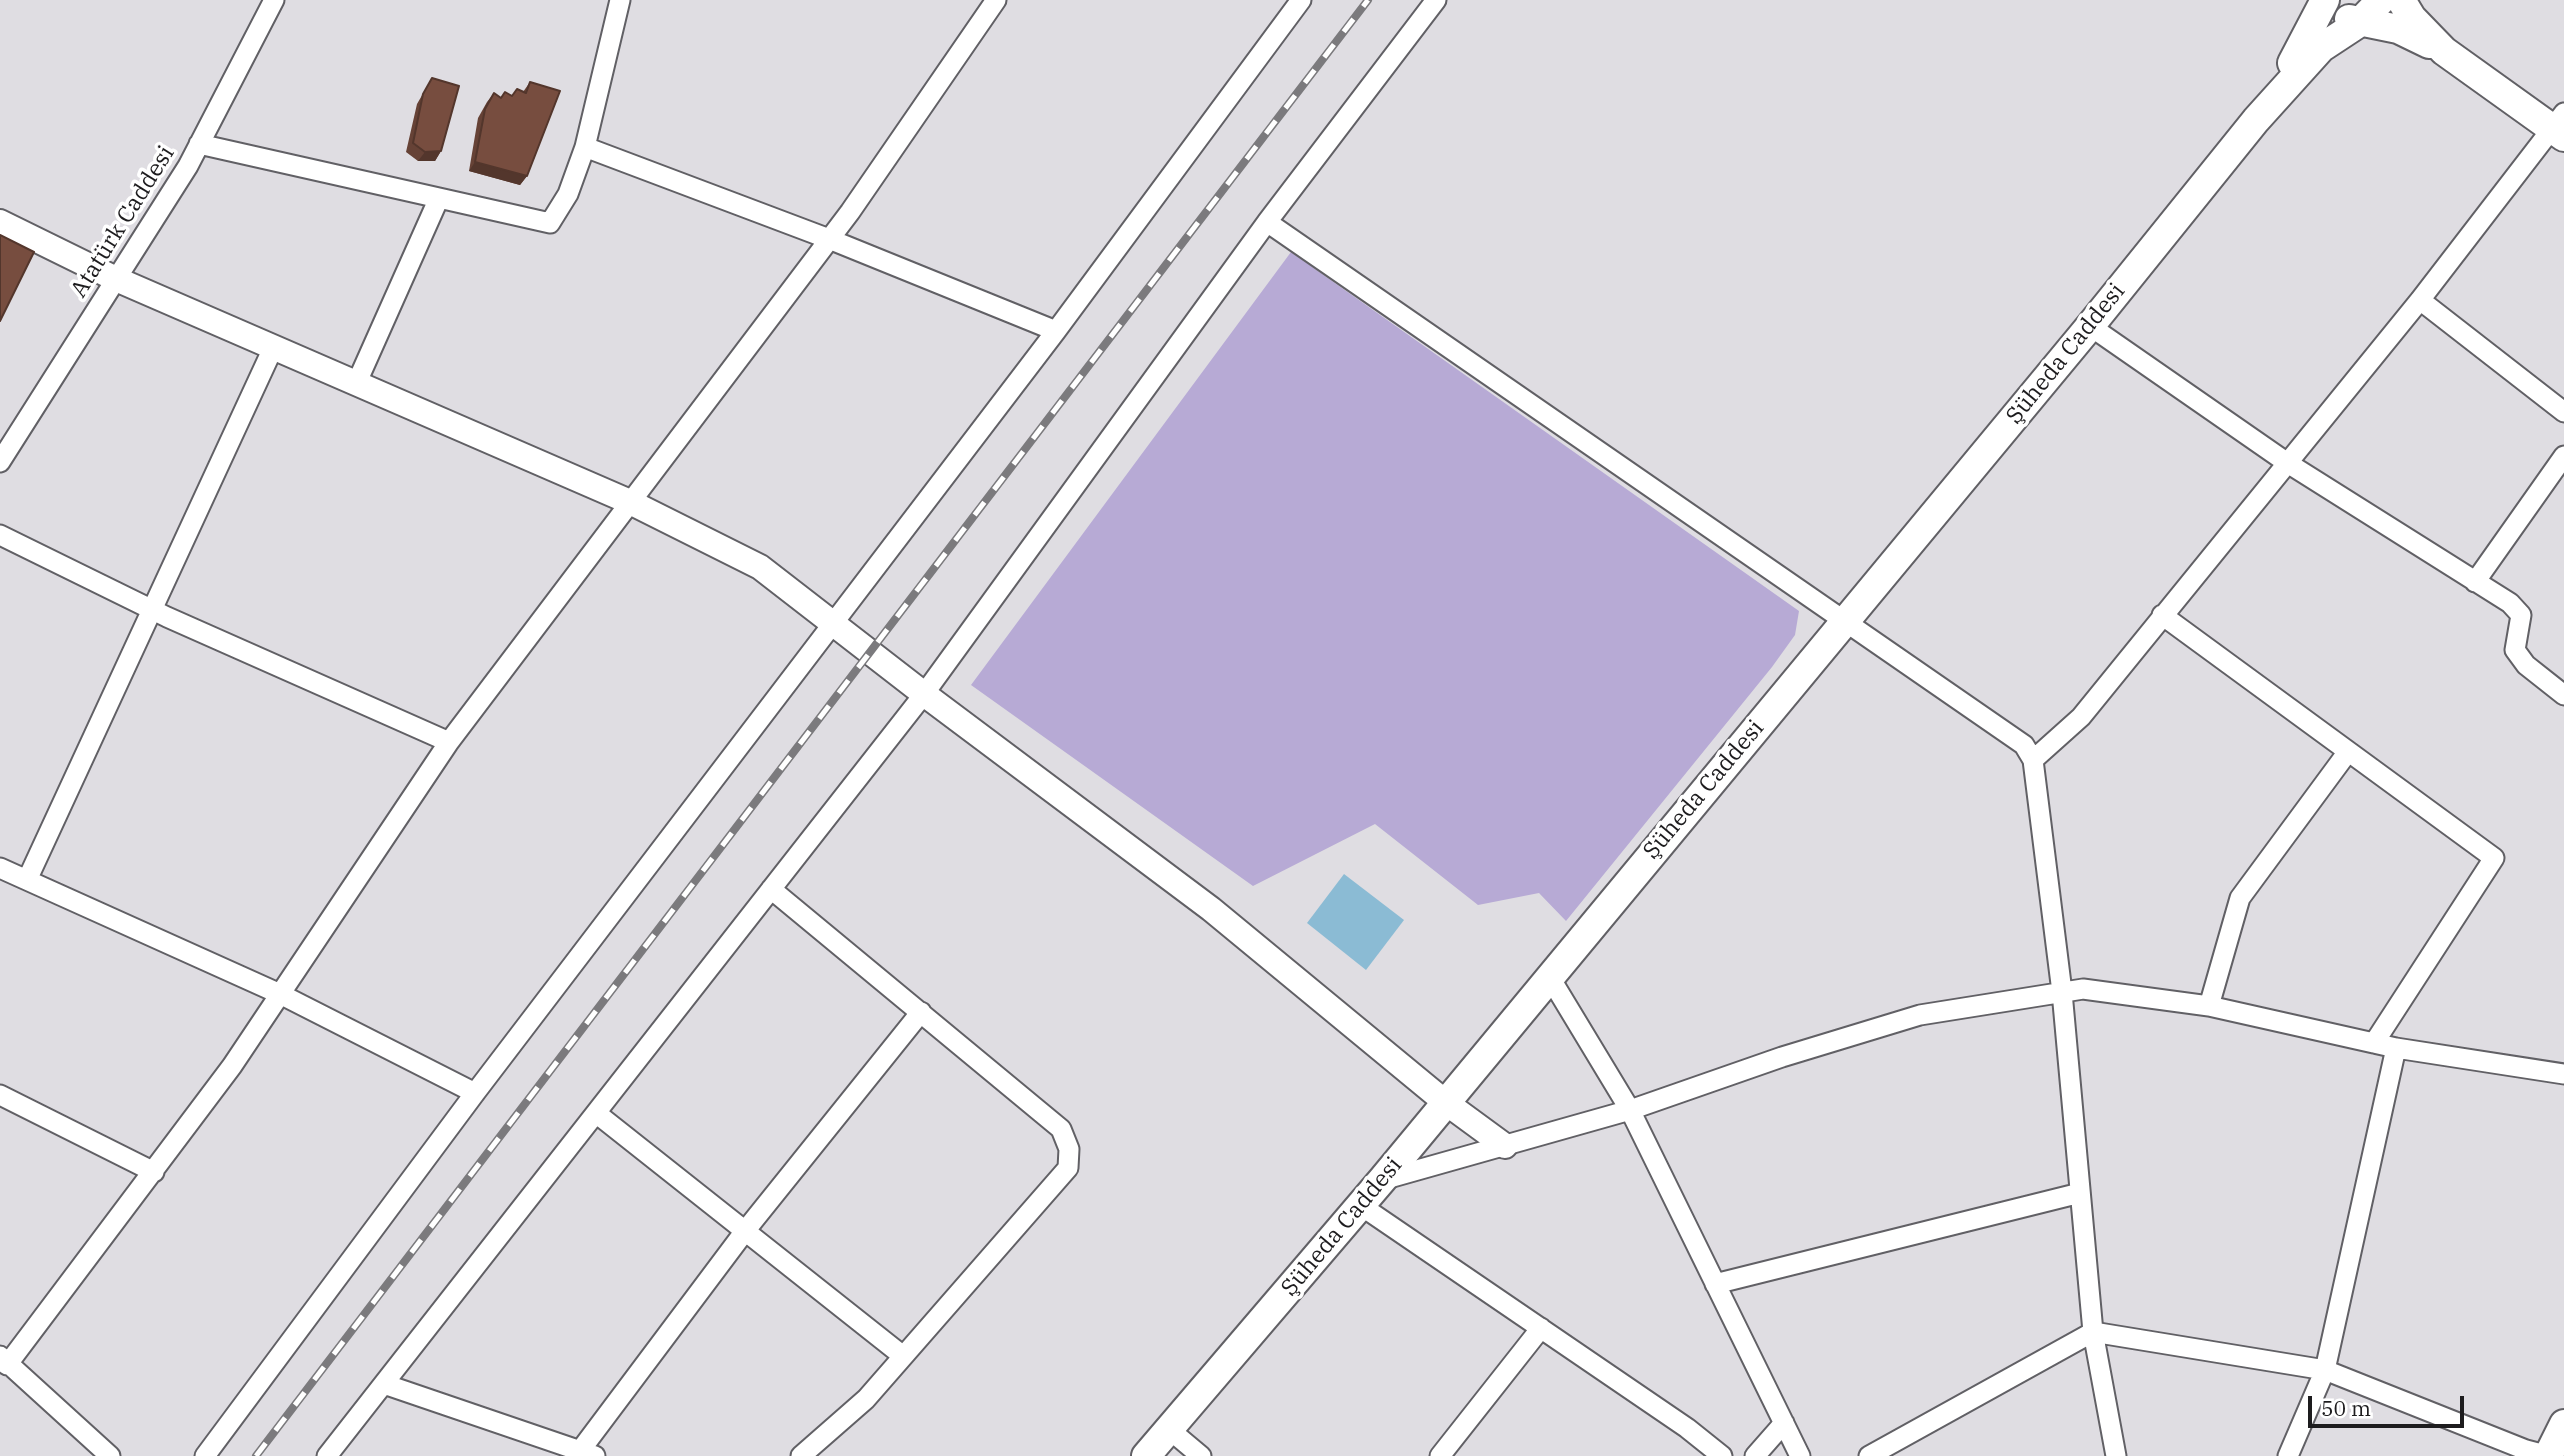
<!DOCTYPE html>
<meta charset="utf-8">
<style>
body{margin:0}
#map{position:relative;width:2564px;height:1456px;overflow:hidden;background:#dfdde2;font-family:"IBM Plex Serif",serif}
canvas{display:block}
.scale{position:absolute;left:2308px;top:1396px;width:156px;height:32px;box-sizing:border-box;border:4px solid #1d1c1e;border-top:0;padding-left:9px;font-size:21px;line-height:24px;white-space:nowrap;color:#1d1c1e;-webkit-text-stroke:5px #fff;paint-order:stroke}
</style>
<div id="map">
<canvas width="2564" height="1456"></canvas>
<div class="scale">50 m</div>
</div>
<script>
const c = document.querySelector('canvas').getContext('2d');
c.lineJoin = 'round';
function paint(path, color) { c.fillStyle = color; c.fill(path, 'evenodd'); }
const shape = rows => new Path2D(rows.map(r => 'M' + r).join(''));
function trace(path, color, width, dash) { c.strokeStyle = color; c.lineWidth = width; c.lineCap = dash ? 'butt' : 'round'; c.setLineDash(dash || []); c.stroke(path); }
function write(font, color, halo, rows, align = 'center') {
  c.font = font + ' "IBM Plex Serif",serif'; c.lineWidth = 7; c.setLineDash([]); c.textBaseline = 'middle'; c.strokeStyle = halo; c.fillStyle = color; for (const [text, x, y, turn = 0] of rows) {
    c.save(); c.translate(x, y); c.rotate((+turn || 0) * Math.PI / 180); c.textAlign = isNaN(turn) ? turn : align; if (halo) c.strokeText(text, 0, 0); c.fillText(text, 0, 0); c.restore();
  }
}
const green = shape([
 [1291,252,1799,611,1795,635,1772,667,1566,921,1539,893,1478,905,1375,824,1253,886,971,685]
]);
const water = shape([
 [1344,874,1404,920,1366,970,1307,923]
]);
const minor = shape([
 [199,144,550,223,568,194,585,147,620,0],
 [585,147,829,239,1056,331],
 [1267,222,2024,745,2033,760,2062,992,2093,1332,2116,1456],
 [2420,300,2564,412],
 [2090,326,2286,462,2510,603,2521,615,2515,650,2526,665,2564,695],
 [357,382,439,198],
 [0,462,188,166,274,0],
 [0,535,167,617,449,742],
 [2475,582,2564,456],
 [2162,615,2494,858,2374,1043],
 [2033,760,2081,717,2420,300,2564,113],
 [0,868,280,994,475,1093],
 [27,880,274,346],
 [771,889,1061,1129,1069,1149,1068,1168,866,1399,801,1456],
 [1549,976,1630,1110,1800,1456],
 [2209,1006,2240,898,2347,753],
 [0,1095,154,1172],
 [596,1113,903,1356],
 [1382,1180,1630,1110,1782,1057,1920,1015,2083,989,2209,1006,2396,1048,2564,1074],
 [1360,1205,1687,1428,1722,1456],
 [1715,1284,2080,1193],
 [0,1356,110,1456],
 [7,1365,232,1066,449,742,850,212,996,0],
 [384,1384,595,1456],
 [1170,1430,1201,1456],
 [580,1451,745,1231,921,1012],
 [205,1456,475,1093,1056,331,1301,0],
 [327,1456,924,694,1267,222,1436,0],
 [1440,1456,1541,1328],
 [1755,1456,1784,1423],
 [1869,1456,2093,1332,2325,1370,2526,1450,2549,1456],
 [2288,1456,2325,1370,2396,1048]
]);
const tertiary = shape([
 [0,222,116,279,630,502,760,567,924,694,1211,909,1445,1102,1505,1146]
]);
const secondary = shape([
 [2401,0,2412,18,2444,51,2564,137],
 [2349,19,2398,29,2429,44],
 [2292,63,2325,0],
 [1146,1456,1382,1180,2090,326,2256,120,2321,48,2359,23,2381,0],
 [2548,1456,2564,1424]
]);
const rail = shape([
 [256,1456,1368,0]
]);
const wall = shape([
 [432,78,441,151,435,161,418,161,406,152,417,104],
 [530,82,527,176,520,185,469,171,478,118,487,102,494,93,501,98,511,96,523,92]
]);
const shadedWall = shape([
 [441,151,435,161,418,161,425,152],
 [475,162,527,176,520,185,469,171]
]);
const building = shape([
 [432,78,459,86,441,151,425,152,413,143,423,94,432,78],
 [530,82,560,91,527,176,475,162,485,109,494,93,501,98,505,92,512,96,517,89,526,93,530,82],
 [0,235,34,252,0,321,0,235]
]);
const streetNames = [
 ["Atatürk Caddesi",123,222,-58],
 ["Şüheda Caddesi",2066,354,-51],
 ["Şüheda Caddesi",1704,790,-50],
 ["Şüheda Caddesi",1342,1227,-50]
];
paint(green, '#b7aad5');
paint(water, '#8bbbd4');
trace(minor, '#616065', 23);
trace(tertiary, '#616065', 28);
trace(secondary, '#616065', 32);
trace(minor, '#fff', 19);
trace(tertiary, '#fff', 24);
trace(secondary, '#fff', 28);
trace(rail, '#7b7a7d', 8);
trace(rail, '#fff', 5, [16]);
paint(wall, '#664236');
paint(shadedWall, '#53362c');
paint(building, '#774d3f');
trace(building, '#53362c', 2);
write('23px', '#1d1c1e', '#fff', streetNames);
</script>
